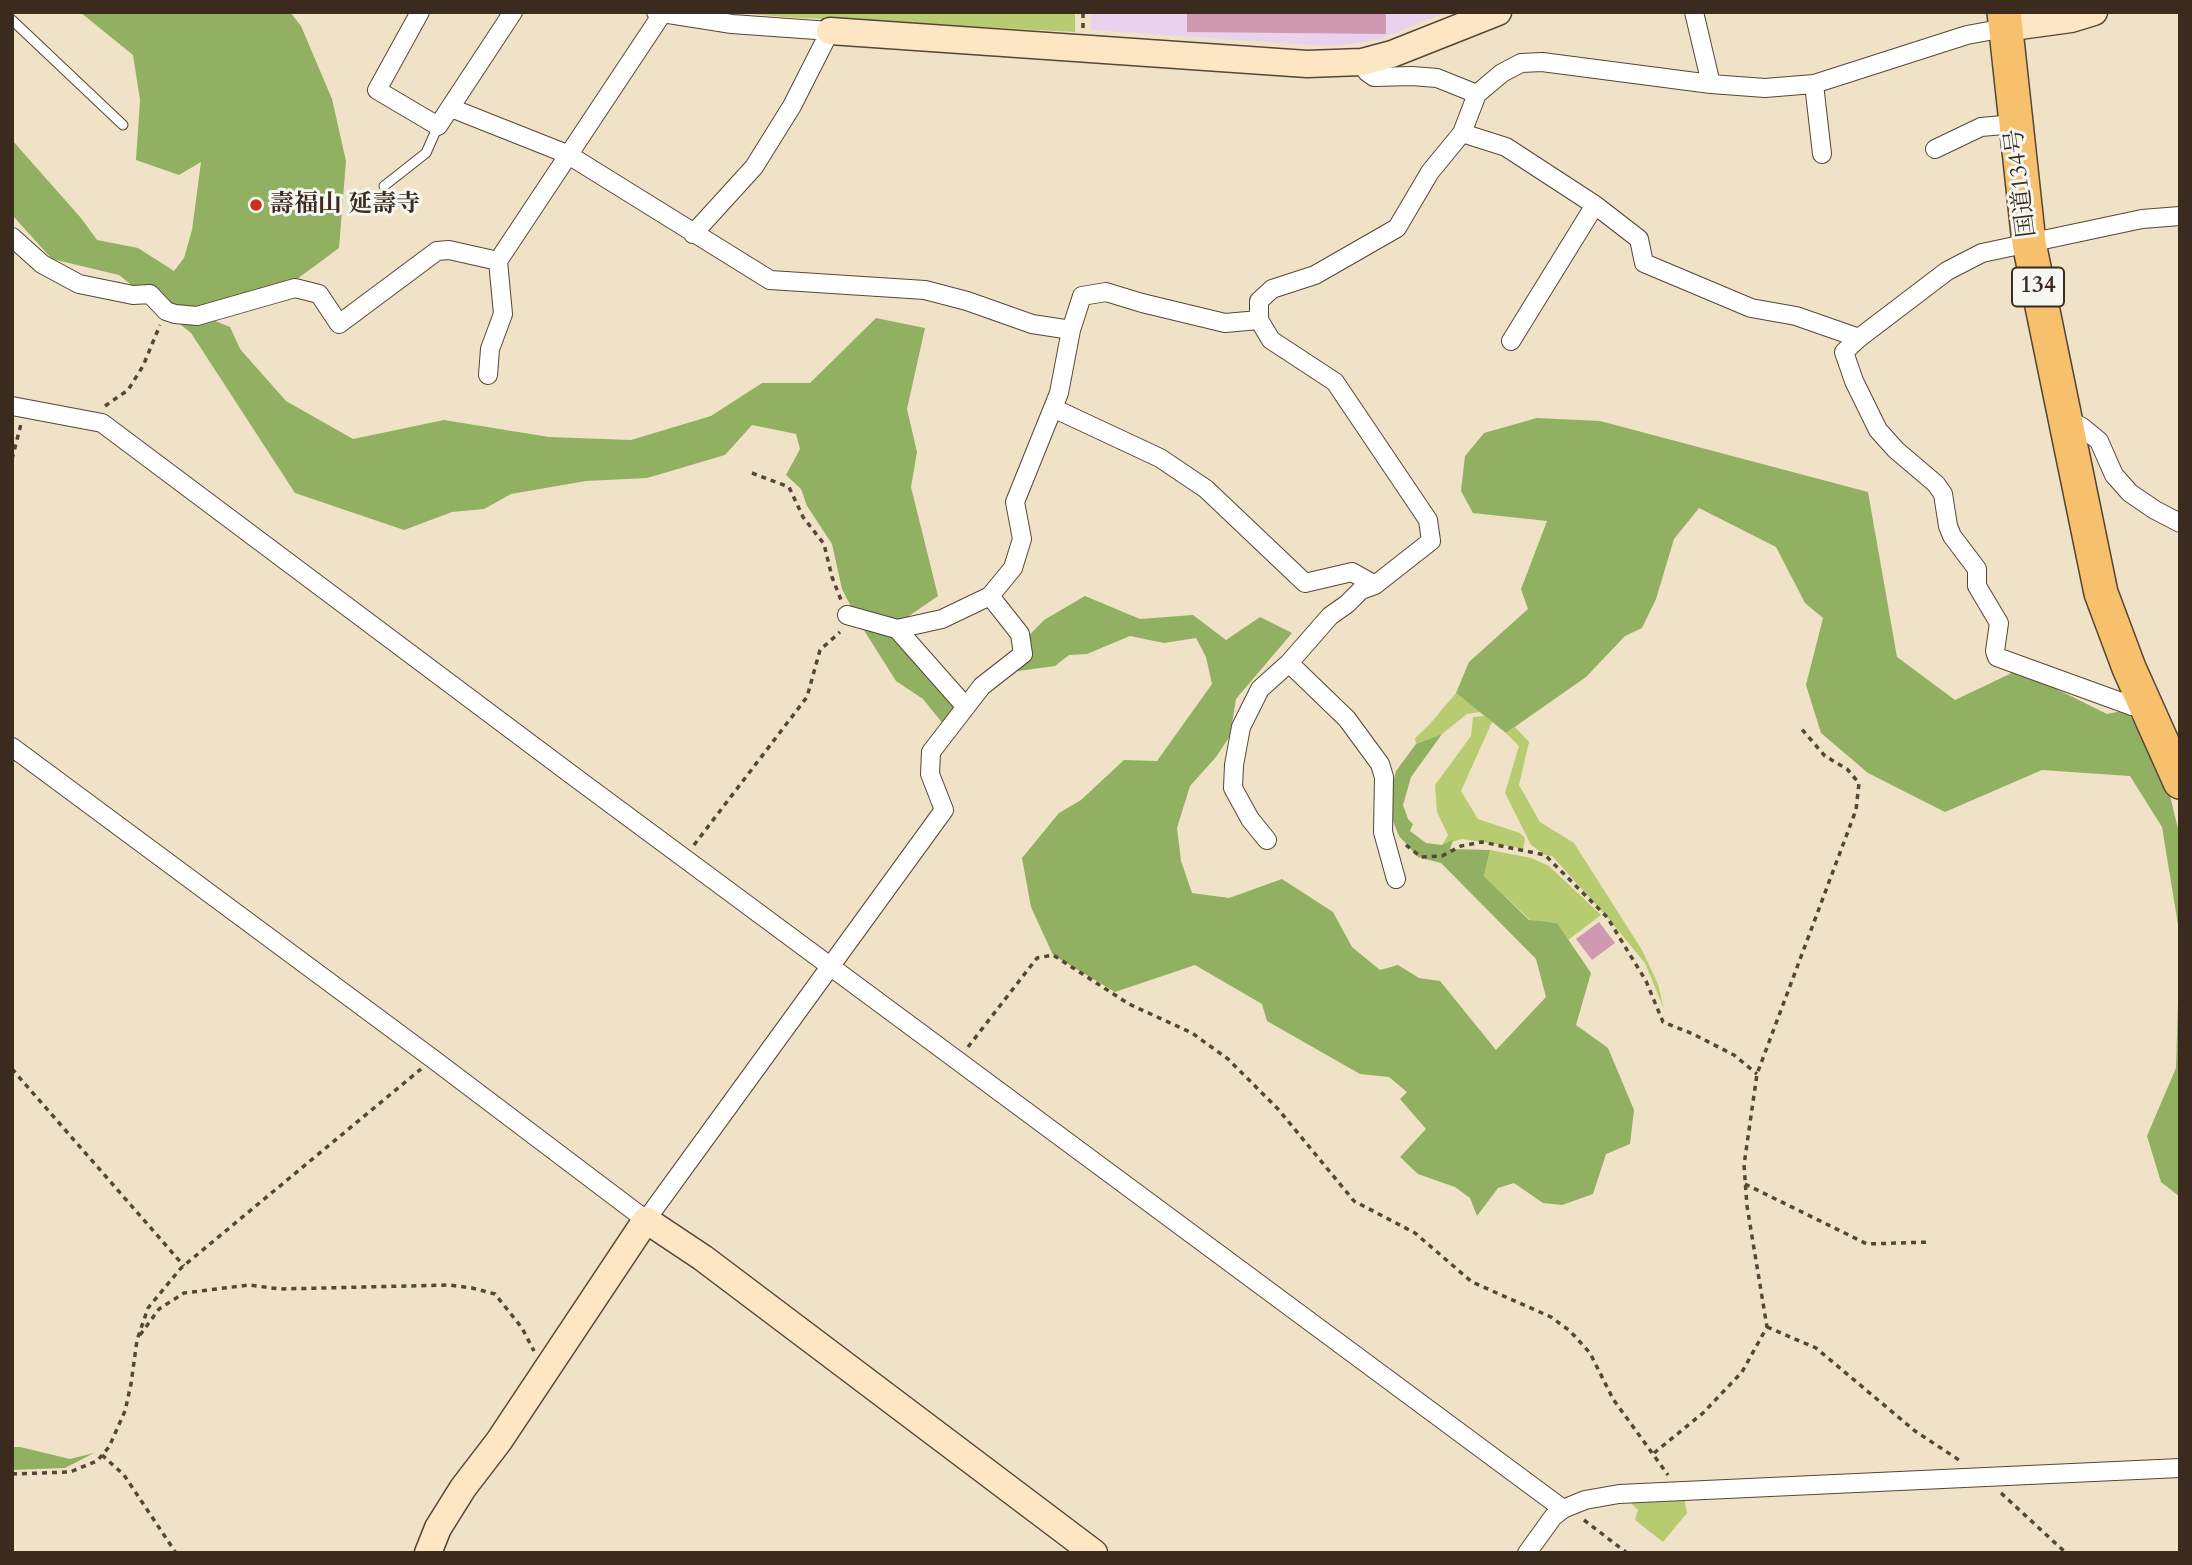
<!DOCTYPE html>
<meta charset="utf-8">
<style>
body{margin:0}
#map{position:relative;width:2192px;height:1565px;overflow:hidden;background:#f0e2c6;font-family:Cardo,serif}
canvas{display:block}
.frame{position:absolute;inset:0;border:14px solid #3b2a1e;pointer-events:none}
</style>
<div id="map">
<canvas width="2192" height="1565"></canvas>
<div class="frame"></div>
</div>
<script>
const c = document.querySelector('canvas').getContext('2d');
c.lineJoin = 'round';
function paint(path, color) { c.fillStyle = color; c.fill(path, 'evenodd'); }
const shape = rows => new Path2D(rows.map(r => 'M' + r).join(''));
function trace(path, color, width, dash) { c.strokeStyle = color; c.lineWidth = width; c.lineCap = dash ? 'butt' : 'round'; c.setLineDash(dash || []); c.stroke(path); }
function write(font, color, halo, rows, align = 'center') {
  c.font = font + ' Cardo,"Noto Serif JP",serif'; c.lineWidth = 6; c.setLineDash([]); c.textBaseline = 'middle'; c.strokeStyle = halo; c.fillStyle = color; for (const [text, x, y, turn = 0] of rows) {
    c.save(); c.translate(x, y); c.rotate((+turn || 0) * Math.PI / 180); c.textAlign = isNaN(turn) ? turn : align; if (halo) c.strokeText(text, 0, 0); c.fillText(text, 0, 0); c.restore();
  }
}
const built = shape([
 [1091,12,1447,12,1382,38,1359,43,1329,46,1091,30]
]);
const green = shape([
 [731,12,1075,12,1075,32,783,17],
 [1456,693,1480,712,1467,714,1442,734,1416,744,1415,738,1429,725],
 [1485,716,1492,722,1461,791,1478,819,1520,833,1525,838,1523,850,1515,847,1462,839,1442,845,1448,835,1437,812,1435,785,1471,736,1473,717],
 [1515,727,1529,742,1519,785,1540,822,1574,843,1642,950,1658,984,1664,1009,1645,963,1607,917,1552,856,1545,855,1531,845,1505,793,1519,746,1506,733],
 [1490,850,1531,858,1549,866,1601,915,1568,940,1557,923,1531,921,1484,876],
 [1684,1497,1687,1513,1663,1542,1635,1520,1638,1510,1631,1503]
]);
const forest = shape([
 [80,12,290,12,301,26,332,99,346,161,339,248,266,302,208,318,230,327,240,349,286,401,353,439,444,420,549,437,631,440,711,416,762,383,810,383,876,318,925,328,907,409,917,452,911,487,938,596,906,618,900,640,956,709,944,725,923,699,896,681,860,624,842,589,832,544,807,506,801,489,786,475,800,449,796,434,752,425,725,455,647,478,586,481,511,494,484,509,452,512,404,530,295,493,191,333,119,275,52,259,12,215,12,140,81,218,97,240,138,248,174,271,184,258,192,230,201,162,179,175,136,160,140,100,133,55],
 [1537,418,1600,421,1868,492,1897,657,1955,700,2018,670,2107,714,2127,710,2166,779,2180,837,2180,1197,2161,1182,2147,1136,2176,1068,2180,937,2162,827,2130,776,2042,770,1945,812,1868,773,1821,733,1806,685,1823,618,1805,603,1776,547,1699,508,1674,539,1656,599,1642,628,1625,636,1586,677,1506,733,1456,693,1469,662,1528,609,1521,589,1547,521,1473,513,1461,491,1465,456,1484,433],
 [1085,596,1140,619,1193,615,1226,640,1260,617,1292,633,1236,699,1230,736,1216,757,1190,786,1177,828,1181,861,1192,893,1229,898,1282,879,1333,912,1352,947,1380,970,1398,965,1419,978,1440,981,1496,1050,1546,997,1536,959,1441,863,1418,857,1399,836,1387,806,1396,771,1416,744,1442,734,1411,777,1403,805,1408,819,1413,824,1410,831,1426,843,1442,845,1453,840,1450,849,1490,850,1484,876,1529,920,1557,923,1591,973,1576,1025,1608,1048,1634,1110,1630,1144,1606,1154,1593,1194,1562,1205,1543,1203,1514,1183,1498,1188,1477,1216,1470,1198,1455,1187,1418,1174,1400,1157,1426,1129,1400,1099,1407,1092,1389,1077,1360,1074,1267,1021,1262,1004,1195,965,1115,992,1053,955,1031,907,1022,858,1059,813,1081,800,1124,760,1157,761,1212,684,1206,657,1196,638,1164,643,1130,636,1087,654,1069,655,1055,666,1011,672,1004,661,1044,620],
 [12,1447,20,1447,70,1459,94,1453,65,1468,12,1470]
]);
const building = shape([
 [1187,12,1386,12,1386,34,1187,32],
 [1599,922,1615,943,1592,960,1576,939]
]);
const path = shape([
 [1083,28,1083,12],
 [105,406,128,390,143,366,160,325],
 [12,459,21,424],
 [752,473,789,487,803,517,824,544,832,577,841,600],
 [694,845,807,697,820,650,840,632],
 [1406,845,1421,857,1442,856,1461,846,1482,842,1545,855,1607,917,1646,981,1663,1022,1693,1034,1734,1055,1757,1074],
 [968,1047,1037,958,1053,955,1129,1004,1192,1033,1228,1059,1278,1109,1354,1201,1415,1233,1472,1282,1551,1317,1570,1331,1590,1353,1613,1399,1668,1475],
 [12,1069,184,1266],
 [1745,1184,1867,1244,1930,1242],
 [1767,1327,1816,1348,1915,1431,1959,1460],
 [140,1335,159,1309,184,1293,249,1285,280,1289,449,1285,472,1288,495,1294,522,1328,534,1351],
 [1654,1453,1703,1413,1742,1372,1767,1327,1747,1206,1744,1165,1757,1074,1856,810,1859,783,1847,769,1825,756,1799,726],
 [102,1455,124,1475,176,1553],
 [12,1474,70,1472,97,1461,109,1447,125,1411,131,1384,137,1340,148,1308,181,1268,421,1069],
 [2001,1493,2066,1553],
 [1584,1520,1627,1553]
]);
const lane = shape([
 [12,20,123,125],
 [384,186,426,153,438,126]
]);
const street = shape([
 [420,12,377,90,438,126,513,12],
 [656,12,732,24,830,31,792,106,754,167,693,234],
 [1694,12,1711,84],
 [1362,62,1367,72,1374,77,1412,76,1437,78,1477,94],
 [1814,84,1822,154],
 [451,108,567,154,770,280,925,290,967,301,1032,324,1071,330],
 [1462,133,1506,147,1595,205,1639,239,1644,263,1751,308,1796,316,1859,338,1947,271,1982,253,2142,219,2180,216],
 [1935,149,1981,127,2015,124],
 [12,237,42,264,79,284,133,295,150,294,166,311,175,314,197,316,295,288,319,294,339,324,437,251,449,250,498,261],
 [1859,338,1844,352,1854,381,1878,430,1896,450,1936,484,1943,494,1948,526,1952,536,1977,569,1977,586,1999,623,1995,651,1997,657,2132,706,2144,705],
 [1511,341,1595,205],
 [488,375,490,349,503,314,498,261,662,14],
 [12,406,102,423,576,778,1563,1509],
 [1053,408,1160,458,1206,489,1305,583,1352,572,1375,585],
 [2065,418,2082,427,2099,441,2114,475,2130,493,2155,510,2180,523],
 [847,615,897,629,942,619,990,596,1013,568,1022,539,1015,502,1059,393,1071,330,1082,296,1106,292,1142,303,1225,323,1259,320],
 [897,629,966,707],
 [12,747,433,1059,646,1220,944,810,930,774,931,752,982,686,1023,654,1020,634,990,596],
 [1267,840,1250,819,1233,788,1234,765,1241,727,1260,689,1289,663],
 [1396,879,1383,832,1384,777,1380,764,1347,719,1289,663,1330,616,1347,604,1361,590,1375,585,1431,541,1428,520,1335,382,1271,340,1259,320,1259,301,1272,289,1315,275,1397,228,1430,172,1462,133,1477,94,1502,73,1521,63,1542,62,1711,84,1765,88,1814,84,1967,35,2005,28],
 [1527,1553,1553,1517,1563,1509,1585,1500,1619,1494,2180,1468]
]);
const secondary = shape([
 [2005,28,2071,19,2094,12],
 [830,31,1307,64,1362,62,1392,54,1498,12],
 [428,1553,438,1528,463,1488,499,1441,646,1220,703,1258,1094,1553]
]);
const highway = shape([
 [2004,12,2029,243,2101,593,2129,668,2180,782]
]);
const markers = [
 [256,205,7,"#c8321e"]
];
const shields = [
 [2038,287,52]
];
const shieldNames = [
 ["134",2038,287]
];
const streetNames = [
 ["国道134号",2022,183,-97]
];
const poiNames = [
 ["壽福山 延壽寺",270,205]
];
paint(built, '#e9d2ed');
paint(green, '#b7cc70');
paint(forest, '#91b062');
paint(building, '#cf99b1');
trace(lane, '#564637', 11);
trace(street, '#564637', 20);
trace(secondary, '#564637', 29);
trace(highway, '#564637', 36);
trace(path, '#564637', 3.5, [5, 5]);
trace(lane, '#fff', 9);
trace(street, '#fff', 18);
trace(secondary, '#fce6c4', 26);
trace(highway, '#f7c06c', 33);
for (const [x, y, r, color] of markers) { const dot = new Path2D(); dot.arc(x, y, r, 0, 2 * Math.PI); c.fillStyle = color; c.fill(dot); trace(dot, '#f6f6f2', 2.5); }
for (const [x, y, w] of shields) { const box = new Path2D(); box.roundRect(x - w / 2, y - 19.5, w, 39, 5); c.fillStyle = '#f6f6f2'; c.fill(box); trace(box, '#3b2a1e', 2); }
write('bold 23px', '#3b2a1e', null, shieldNames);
write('24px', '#3b2a1e', '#f6f6f2', streetNames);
write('bold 24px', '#3b2a1e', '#f6f6f2', poiNames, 'left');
</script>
